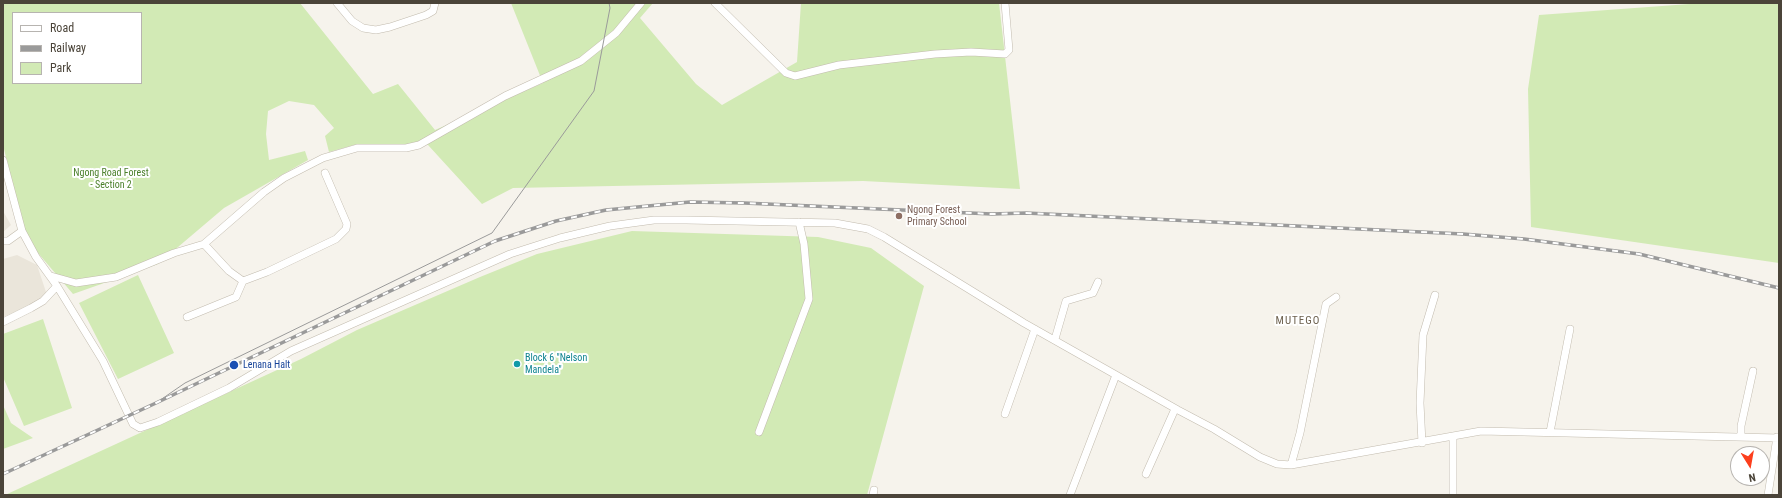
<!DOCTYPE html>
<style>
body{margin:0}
#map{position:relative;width:1782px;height:498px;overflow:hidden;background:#f6f3ec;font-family:"Roboto Condensed",sans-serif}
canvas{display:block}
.frame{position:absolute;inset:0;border:4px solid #4b4439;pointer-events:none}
.legend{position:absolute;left:12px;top:12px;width:130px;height:72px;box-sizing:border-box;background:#fff;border:1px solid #b7b4b0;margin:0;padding:5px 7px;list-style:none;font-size:12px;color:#4b4439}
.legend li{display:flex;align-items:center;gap:8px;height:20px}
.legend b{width:20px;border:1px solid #b7b4b0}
.north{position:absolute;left:1730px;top:446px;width:40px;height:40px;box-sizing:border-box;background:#fff;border:1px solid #b7b4b0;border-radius:50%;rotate:169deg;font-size:11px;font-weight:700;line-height:16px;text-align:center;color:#4b4439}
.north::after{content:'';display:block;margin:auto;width:14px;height:18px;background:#fc3f1d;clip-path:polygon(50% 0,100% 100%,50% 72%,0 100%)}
</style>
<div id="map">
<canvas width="1782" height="498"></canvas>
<div class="frame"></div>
<ul class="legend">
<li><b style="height:5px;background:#fff"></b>Road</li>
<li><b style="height:5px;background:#9a9a9a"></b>Railway</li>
<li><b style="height:11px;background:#d2eab5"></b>Park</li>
</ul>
<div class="north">N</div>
</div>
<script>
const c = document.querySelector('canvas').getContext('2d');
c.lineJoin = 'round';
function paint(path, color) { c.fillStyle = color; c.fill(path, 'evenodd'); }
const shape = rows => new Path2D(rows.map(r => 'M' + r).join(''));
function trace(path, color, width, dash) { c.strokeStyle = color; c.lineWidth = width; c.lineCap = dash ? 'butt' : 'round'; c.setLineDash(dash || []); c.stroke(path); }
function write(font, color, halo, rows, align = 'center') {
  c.font = font + ' "Roboto Condensed",sans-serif'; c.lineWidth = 4; c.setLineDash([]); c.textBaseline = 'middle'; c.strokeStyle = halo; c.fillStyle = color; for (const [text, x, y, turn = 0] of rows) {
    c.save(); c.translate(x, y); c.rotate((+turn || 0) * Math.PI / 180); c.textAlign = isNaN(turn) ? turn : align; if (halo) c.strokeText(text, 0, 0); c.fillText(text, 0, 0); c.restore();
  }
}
const residential = shape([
 [3,211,11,225,3,232],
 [17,255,37,265,48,298,3,317,3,259]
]);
const green = shape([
 [3,3,300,3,373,94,398,84,435,130,543,83,511,3,653,3,640,18,696,84,722,105,797,62,801,3,999,3,1020,189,863,181,513,188,482,204,428,145,358,144,329,152,325,136,334,128,314,105,289,101,268,111,266,134,269,160,305,151,308,160,224,208,158,264,73,294,26,239,3,145],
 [13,13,141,13,141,83,13,83],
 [1703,3,1779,3,1779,263,1531,227,1528,89,1539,15],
 [632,231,818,237,871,248,924,286,867,495,5,495,301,359,357,330,480,277,537,254],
 [138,275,174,353,118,379,79,303],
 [43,319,72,408,24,426,3,377,3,334],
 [3,405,11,423,33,438,3,449]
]);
const minor = shape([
 [337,3,352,21,363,28,376,30,390,27,426,15,433,11,435,3],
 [715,3,786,73,795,76,839,65,935,54,971,52,1005,54,1009,50,1005,3],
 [3,160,22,231,36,257,57,286,43,301,31,308,3,322],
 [3,241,8,241,22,231],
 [204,244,229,271,243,281,267,272,336,239,346,229,347,224,325,173],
 [51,276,76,283,116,277,174,253,204,244,264,192,284,178,323,158,357,148,406,148,419,145,505,96,581,61,616,33,641,3],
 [57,286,103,361,133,424,140,428,158,422,229,388,291,351,510,254,560,238,610,226,654,220,686,220,835,223,868,229,884,237,1024,323,1178,410,1214,429,1260,457,1277,464,1291,465,1481,431,1779,438],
 [187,317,236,297,243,281],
 [1055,339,1066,301,1093,293,1098,282],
 [1005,414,1035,329],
 [759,432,809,299,804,244,799,222],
 [1550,432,1570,329],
 [1741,436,1741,426,1753,371],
 [1422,443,1420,403,1423,335,1435,295],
 [1291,465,1300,433,1326,304,1336,297],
 [1146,474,1175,409],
 [873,495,874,490],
 [1070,495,1116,375],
 [1453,495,1453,436],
 [1768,495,1777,437]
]);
const tram = shape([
 [156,403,185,383,492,233,594,91,610,8,609,3]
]);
const rail = shape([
 [3,474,156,403,495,241,556,221,606,210,690,202,744,203,992,214,1026,213,1463,234,1524,239,1639,254,1779,288]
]);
const markers = [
 [899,216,4,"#8d6e63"],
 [517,364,4,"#0f9aa8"],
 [234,365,5,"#1a4fb4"]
];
const parkNames = [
 ["Ngong Road Forest",111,173],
 ["- Section 2",111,185]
];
const educationNames = [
 ["Ngong Forest",907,210],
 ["Primary School",907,222]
];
const cultureNames = [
 ["Block 6 \"Nelson",525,358],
 ["Mandela\"",525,370]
];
const transitNames = [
 ["Lenana Halt",243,365]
];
const neighbourhoodNames = [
 ["MUTEGO",1298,321]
];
paint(residential, '#eae5da');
paint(green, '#d2eab5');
trace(minor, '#c2bbae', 8);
trace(minor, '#fff', 7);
trace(tram, '#9a9a9a', 1);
trace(rail, '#9a9a9a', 3.5);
trace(rail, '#fff', 2, [6]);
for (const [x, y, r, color] of markers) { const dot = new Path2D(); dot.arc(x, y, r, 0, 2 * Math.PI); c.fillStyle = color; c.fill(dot); trace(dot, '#fff', 1.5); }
write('10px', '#4a7f2a', '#fff', parkNames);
write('10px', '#785e54', '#fff', educationNames, 'left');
write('10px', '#0d838f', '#fff', cultureNames, 'left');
write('10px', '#164399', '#fff', transitNames, 'left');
c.letterSpacing = '1px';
write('11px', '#6e6250', '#fff', neighbourhoodNames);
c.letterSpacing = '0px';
</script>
